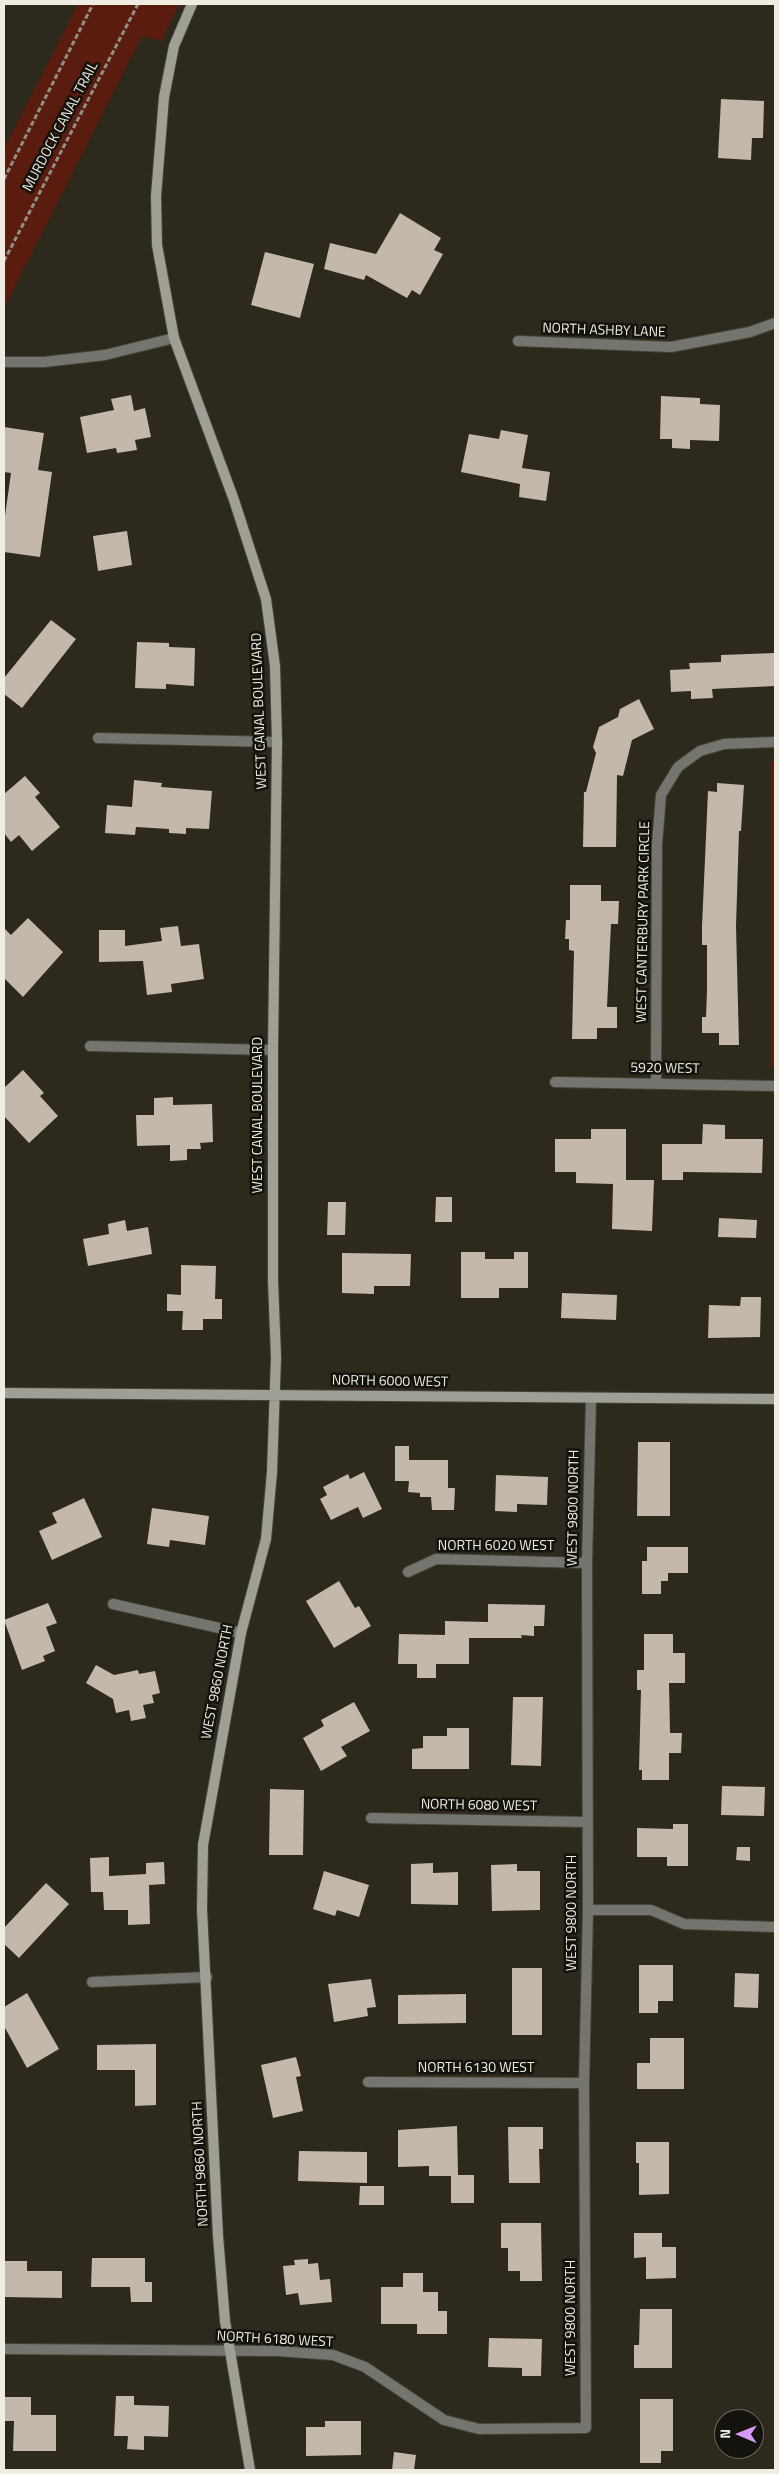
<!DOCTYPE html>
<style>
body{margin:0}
#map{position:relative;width:779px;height:2474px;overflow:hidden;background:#2d291d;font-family:"Titillium Web",sans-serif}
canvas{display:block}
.frame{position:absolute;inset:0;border:5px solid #efece4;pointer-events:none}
.north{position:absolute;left:714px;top:2409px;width:50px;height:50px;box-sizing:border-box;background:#14120c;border:1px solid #6c6962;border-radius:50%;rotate:271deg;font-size:14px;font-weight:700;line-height:20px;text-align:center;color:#efece4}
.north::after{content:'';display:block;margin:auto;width:18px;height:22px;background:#d69bfa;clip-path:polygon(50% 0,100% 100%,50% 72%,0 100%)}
</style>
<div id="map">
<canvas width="779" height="2474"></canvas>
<div class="frame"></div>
<div class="north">N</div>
</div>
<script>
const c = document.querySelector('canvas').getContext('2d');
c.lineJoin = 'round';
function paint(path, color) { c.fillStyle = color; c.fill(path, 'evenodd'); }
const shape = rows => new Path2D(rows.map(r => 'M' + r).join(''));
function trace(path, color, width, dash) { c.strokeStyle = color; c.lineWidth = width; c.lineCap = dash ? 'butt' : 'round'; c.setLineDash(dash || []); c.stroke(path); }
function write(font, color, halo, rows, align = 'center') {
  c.font = font + ' "Titillium Web",sans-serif'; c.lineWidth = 5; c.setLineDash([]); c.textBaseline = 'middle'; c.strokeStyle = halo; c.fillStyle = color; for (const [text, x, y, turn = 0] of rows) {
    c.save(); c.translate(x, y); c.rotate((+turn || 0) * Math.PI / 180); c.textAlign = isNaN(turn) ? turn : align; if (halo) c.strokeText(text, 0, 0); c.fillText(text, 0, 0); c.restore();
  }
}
const green = shape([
 [78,4,179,4,162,41,142,36,4,308,4,149],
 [771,762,775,762,775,1068,771,1067]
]);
const building = shape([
 [721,99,764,101,763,138,752,138,751,160,718,158],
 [400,213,441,238,434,250,443,254,420,295,412,290,407,298,366,275,364,280,324,269,330,243,376,254],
 [265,252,314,264,300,318,251,305],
 [131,395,134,411,145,408,151,437,135,440,137,450,117,453,116,448,87,453,80,417,114,410,111,399],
 [661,396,700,398,700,404,720,405,719,441,690,440,690,449,672,448,672,439,660,439],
 [4,427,44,433,38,470,52,472,40,557,4,552,4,523,11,473,4,472],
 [501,430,528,435,522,468,550,472,546,501,519,497,520,484,461,472,469,434,499,439],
 [127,531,132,565,98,571,93,536],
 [51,620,76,639,22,708,4,694,4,678],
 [137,642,169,643,169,647,195,648,194,686,166,684,166,689,135,688],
 [775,653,775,686,712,689,713,698,691,699,691,691,671,692,670,670,690,669,689,663,721,662,721,655],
 [639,699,654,729,632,740,623,776,617,775,616,847,583,847,584,792,586,792,596,753,593,747,599,727,618,717,620,709],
 [25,776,40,793,35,797,60,827,32,851,19,835,11,842,4,833,4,794],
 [134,780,162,783,161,787,212,791,209,829,186,828,186,834,169,833,169,829,136,827,135,835,105,833,107,805,132,807],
 [717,783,744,785,741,831,739,831,736,926,739,1045,719,1045,719,1033,702,1033,702,1017,706,1017,707,990,707,945,702,945,702,926,708,791,717,792],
 [570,885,601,885,601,901,619,901,618,924,611,924,607,1007,617,1007,617,1028,597,1028,597,1039,572,1039,574,951,569,950,569,939,565,939,566,920,570,920],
 [28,918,63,952,23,997,4,978,4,928,11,935],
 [178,926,181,946,199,944,204,979,171,984,172,992,147,995,143,961,99,962,99,930,125,930,125,946,162,941,160,928],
 [23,1070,44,1093,40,1096,58,1116,29,1143,4,1116,4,1088],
 [173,1097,173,1105,212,1104,213,1142,200,1143,201,1149,187,1149,187,1160,170,1161,170,1145,137,1146,136,1115,154,1115,154,1098],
 [703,1124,725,1125,725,1139,763,1139,762,1173,683,1172,683,1180,662,1180,662,1144,702,1144],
 [591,1129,626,1129,626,1180,654,1180,652,1231,612,1229,613,1184,576,1183,576,1172,555,1172,555,1139,591,1139],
 [436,1197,452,1197,452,1222,435,1222],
 [328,1202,346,1202,345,1235,327,1235],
 [719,1218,757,1220,756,1238,718,1237],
 [125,1220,127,1231,148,1227,152,1254,88,1266,83,1239,109,1234,108,1224],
 [461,1252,485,1252,485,1259,514,1259,514,1252,528,1252,528,1288,499,1288,499,1298,461,1298],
 [342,1253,411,1254,410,1286,374,1286,374,1294,342,1293],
 [181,1265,216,1266,215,1299,222,1299,222,1319,203,1319,203,1330,182,1330,183,1311,167,1311,167,1294,181,1295],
 [562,1293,617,1295,616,1320,561,1318],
 [741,1297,761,1297,760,1337,708,1338,709,1305,740,1306],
 [638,1442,670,1442,670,1516,637,1516],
 [395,1446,409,1446,409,1460,448,1460,448,1488,455,1488,454,1510,432,1510,431,1497,420,1497,420,1493,408,1492,409,1481,395,1481],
 [364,1472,382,1509,363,1518,358,1507,331,1520,320,1499,327,1495,323,1487,348,1474,350,1479],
 [496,1475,548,1477,547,1505,517,1504,517,1512,495,1511],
 [84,1498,102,1537,52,1560,39,1531,57,1523,52,1513],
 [152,1508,209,1516,205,1545,170,1540,169,1547,147,1544],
 [647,1547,688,1547,688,1573,668,1573,668,1581,661,1581,661,1594,642,1594,642,1561,647,1561],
 [339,1581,355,1608,359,1606,371,1626,334,1648,306,1601],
 [48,1603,57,1623,46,1627,55,1651,43,1656,45,1661,22,1670,4,1620],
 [488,1604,545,1605,544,1626,534,1626,534,1636,521,1635,522,1638,469,1638,469,1664,436,1664,436,1678,417,1678,417,1664,398,1664,399,1634,445,1635,445,1621,488,1622],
 [644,1634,673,1634,673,1653,685,1653,685,1683,669,1683,670,1733,682,1733,681,1753,669,1753,669,1780,642,1780,642,1770,639,1770,641,1690,637,1690,637,1670,644,1670],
 [96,1665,114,1675,138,1670,139,1674,155,1671,160,1693,152,1695,154,1703,143,1705,146,1718,131,1721,129,1710,116,1713,113,1699,86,1683],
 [513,1697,543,1697,541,1766,511,1765],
 [354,1702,370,1731,341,1747,347,1756,321,1771,303,1738,324,1726,321,1720],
 [447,1728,469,1728,469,1769,412,1769,412,1749,423,1748,423,1736,447,1736],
 [722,1786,765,1787,764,1816,721,1815],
 [270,1789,304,1790,303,1855,269,1855],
 [673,1824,688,1824,688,1866,667,1866,667,1857,637,1857,637,1828,673,1829],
 [737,1847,750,1847,750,1861,736,1860],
 [109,1857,109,1876,146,1874,146,1863,164,1862,165,1884,149,1885,150,1924,128,1925,128,1910,104,1910,103,1892,91,1892,90,1858],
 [433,1863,433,1873,458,1872,458,1905,411,1904,411,1864],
 [517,1864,517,1871,540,1871,540,1910,492,1911,491,1865],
 [324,1871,369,1885,359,1917,337,1910,335,1916,313,1909],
 [46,1883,69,1904,19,1958,4,1944,4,1928],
 [639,1965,673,1965,673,2001,658,2001,658,2013,639,2013],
 [512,1968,542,1968,542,2035,512,2035],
 [735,1973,759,1974,758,2008,734,2007],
 [371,1979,376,2007,367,2008,368,2016,334,2022,328,1984],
 [27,1993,59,2049,27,2068,4,2026,4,2007],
 [466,1994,466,2023,398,2024,398,1995],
 [650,2038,684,2038,684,2089,637,2089,637,2063,650,2063],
 [156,2044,156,2105,135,2106,135,2070,97,2070,97,2045],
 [296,2057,301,2076,296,2077,303,2111,273,2118,261,2065],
 [457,2126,458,2175,474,2175,474,2203,451,2203,451,2176,429,2176,429,2166,398,2167,398,2130],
 [508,2127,543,2127,543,2149,539,2149,540,2183,509,2183],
 [636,2142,669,2142,669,2194,639,2195,639,2163,636,2163],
 [299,2151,367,2152,367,2183,298,2181],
 [360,2186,384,2186,384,2205,359,2205],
 [501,2223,541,2223,542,2281,520,2281,520,2271,508,2271,508,2248,501,2248],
 [634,2233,662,2233,662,2247,676,2247,676,2278,646,2279,646,2257,634,2258],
 [92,2258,145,2258,145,2282,152,2282,152,2302,131,2302,130,2287,91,2287],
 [308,2259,308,2264,318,2263,320,2280,330,2279,332,2302,300,2305,298,2293,286,2295,283,2266,295,2265,294,2260],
 [4,2261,27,2261,27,2271,62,2271,62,2298,4,2297],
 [403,2273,423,2273,423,2292,438,2292,438,2311,447,2311,447,2334,417,2334,417,2324,381,2324,381,2287,403,2287],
 [640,2309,672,2309,672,2368,634,2368,634,2345,639,2345],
 [489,2338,542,2339,541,2376,522,2376,522,2368,488,2367],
 [116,2396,134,2396,134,2405,169,2406,168,2437,144,2436,144,2450,127,2449,128,2436,114,2436],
 [4,2397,31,2397,31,2415,56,2415,56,2451,13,2451,14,2421,4,2421],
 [640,2399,673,2399,673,2451,661,2451,661,2463,640,2463],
 [325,2421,361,2421,361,2455,306,2456,306,2427,325,2427],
 [394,2452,416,2455,414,2470,392,2470]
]);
const path = shape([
 [4,179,93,4],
 [4,261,138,4]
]);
const street = shape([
 [518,341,671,347,750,332,775,323],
 [4,362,44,362,105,355,174,338],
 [98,738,277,742],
 [90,1046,273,1050],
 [555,1082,775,1086],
 [656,1083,657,844,661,795,678,767,700,751,724,744,775,742],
 [408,1572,436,1559,587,1563],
 [113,1604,241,1633],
 [371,1818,586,1822],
 [588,1910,651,1910,684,1924,775,1927],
 [92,1982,207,1977],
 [368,2082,584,2083],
 [4,2349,278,2351,333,2355,365,2367,444,2420,479,2429,586,2428,584,2083,588,1910,587,1563,591,1398]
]);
const secondary = shape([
 [192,4,174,46,164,97,156,196,157,245,174,338,234,500,266,599,275,666,277,742,273,1050,273,1281,276,1357,272,1472,266,1539,241,1633,203,1845,202,1909,218,2236,225,2321,250,2470],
 [4,1393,775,1399]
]);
const streetNames = [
 ["MURDOCK CANAL TRAIL",61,127,-62],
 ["NORTH ASHBY LANE",604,331,2],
 ["WEST CANAL BOULEVARD",260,711,-92],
 ["WEST CANTERBURY PARK CIRCLE",644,922,-89],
 ["5920 WEST",665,1069,1],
 ["WEST CANAL BOULEVARD",259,1115,-90],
 ["NORTH 6000 WEST",390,1382,1],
 ["WEST 9800 NORTH",574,1508,-89],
 ["NORTH 6020 WEST",496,1547],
 ["WEST 9860 NORTH",218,1682,-79],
 ["NORTH 6080 WEST",479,1806,1],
 ["WEST 9800 NORTH",573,1913,-90],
 ["NORTH 6130 WEST",476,2069],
 ["NORTH 9860 NORTH",201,2164,-93],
 ["WEST 9800 NORTH",572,2318,-90],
 ["NORTH 6180 WEST",275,2340,3]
];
paint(green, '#5a1c0f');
paint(building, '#c4b7ac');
trace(street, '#484439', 12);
trace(secondary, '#484439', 12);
trace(path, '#928f85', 3, [5, 2.5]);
trace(street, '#74756f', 10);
trace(secondary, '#9ea096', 10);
write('14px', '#efece4', '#14120c', streetNames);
</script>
